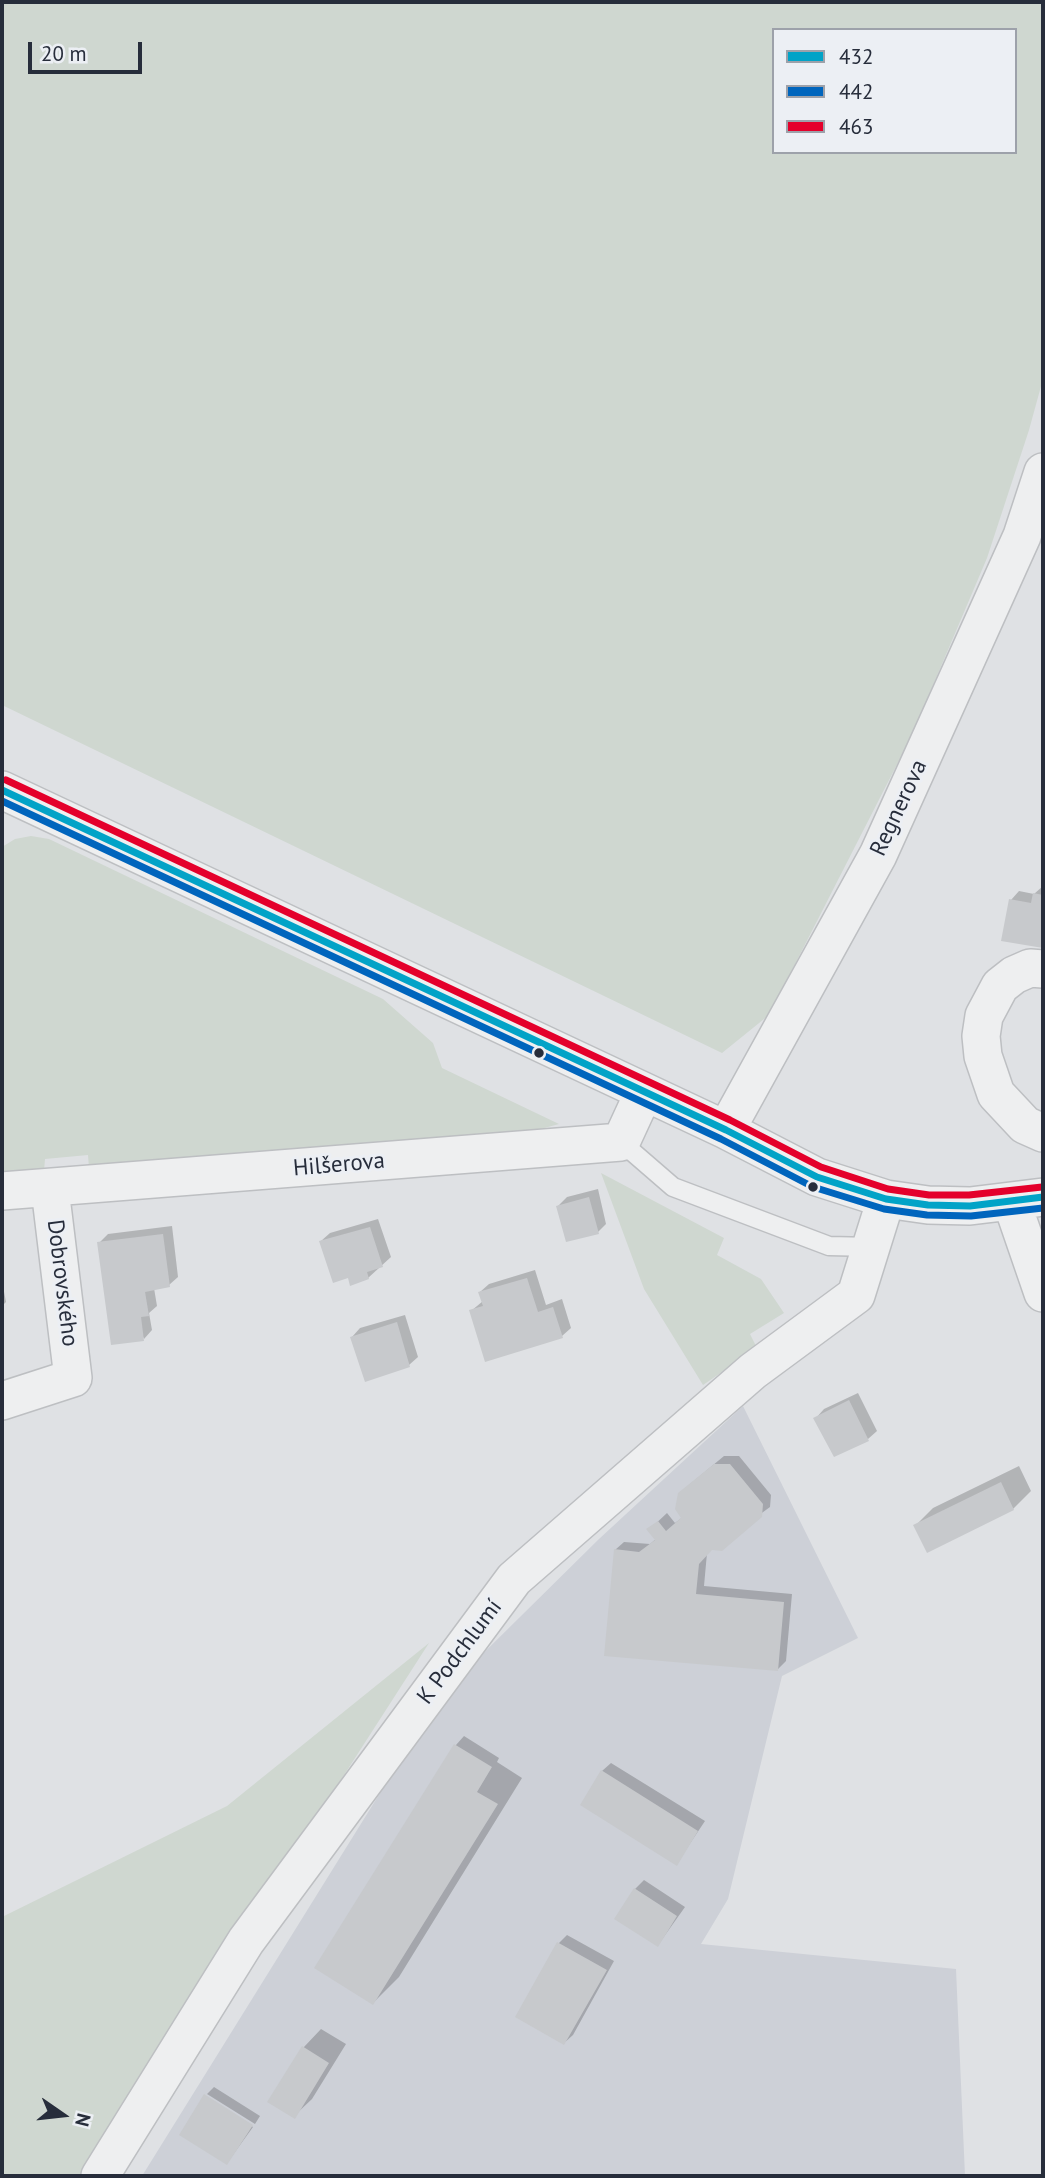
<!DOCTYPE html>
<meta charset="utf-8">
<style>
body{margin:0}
#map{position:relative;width:1045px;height:2178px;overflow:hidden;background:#dfe1e4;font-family:"PT Sans",sans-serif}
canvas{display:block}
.frame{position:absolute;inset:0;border:4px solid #272d3b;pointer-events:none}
.legend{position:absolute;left:772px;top:28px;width:245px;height:126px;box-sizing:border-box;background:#eceff4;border:2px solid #9da1aa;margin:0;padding:9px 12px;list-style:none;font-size:21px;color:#272d3b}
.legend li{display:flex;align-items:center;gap:14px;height:35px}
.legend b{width:35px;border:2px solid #9da1aa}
.north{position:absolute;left:28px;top:2080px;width:70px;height:70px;-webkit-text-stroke:5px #eceff4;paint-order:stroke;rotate:104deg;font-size:19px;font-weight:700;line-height:28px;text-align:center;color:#272d3b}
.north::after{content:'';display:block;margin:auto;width:24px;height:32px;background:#272d3b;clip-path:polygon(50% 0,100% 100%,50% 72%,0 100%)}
.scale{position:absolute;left:28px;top:42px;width:114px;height:32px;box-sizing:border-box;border:4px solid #272d3b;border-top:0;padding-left:9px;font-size:21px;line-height:24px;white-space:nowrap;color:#272d3b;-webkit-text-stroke:5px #eceff4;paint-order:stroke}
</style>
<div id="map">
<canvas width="1045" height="2178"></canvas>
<div class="frame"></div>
<ul class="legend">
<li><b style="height:9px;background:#02a3c7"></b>432</li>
<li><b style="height:9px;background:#0065bd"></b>442</li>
<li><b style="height:9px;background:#e4002b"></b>463</li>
</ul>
<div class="north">N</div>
<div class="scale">20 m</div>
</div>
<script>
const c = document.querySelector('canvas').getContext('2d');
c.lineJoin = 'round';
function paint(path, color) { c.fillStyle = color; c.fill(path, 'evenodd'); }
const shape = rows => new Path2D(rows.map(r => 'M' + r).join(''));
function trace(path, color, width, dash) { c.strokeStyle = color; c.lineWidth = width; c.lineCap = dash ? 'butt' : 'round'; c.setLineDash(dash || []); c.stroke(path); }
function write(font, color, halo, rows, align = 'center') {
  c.font = font + ' "PT Sans",sans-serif'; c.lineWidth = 6; c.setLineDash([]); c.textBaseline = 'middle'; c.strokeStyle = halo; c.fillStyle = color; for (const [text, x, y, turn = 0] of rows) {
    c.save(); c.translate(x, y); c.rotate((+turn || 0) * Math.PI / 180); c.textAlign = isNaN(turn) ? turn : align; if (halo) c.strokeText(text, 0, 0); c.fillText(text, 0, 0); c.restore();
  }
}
const built = shape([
 [743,1406,858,1638,782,1676,728,1899,701,1944,956,1969,965,2176,142,2176,441,1695,599,1539]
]);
const green = shape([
 [2,2,1043,2,1043,379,1029,430,987,558,911,737,769,1015,722,1053,2,705],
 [774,30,1015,30,1015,152,774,152],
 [31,836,49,839,383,999,433,1043,442,1068,559,1124,511,1137,89,1168,88,1155,45,1159,44,1171,2,1173,2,847,15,839],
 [601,1173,724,1238,717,1255,761,1279,784,1313,750,1334,757,1348,703,1385,644,1289],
 [429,1643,86,2176,2,2176,2,1917,227,1806]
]);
const shadow = shape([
 [1043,886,1043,946,1003,939,1011,900,1019,891,1034,894],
 [598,1189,606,1224,598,1232,558,1206,567,1197],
 [378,1219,391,1257,368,1278,349,1276,321,1241,330,1233],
 [172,1226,178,1277,169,1285,154,1288,157,1306,149,1313,152,1330,144,1339,99,1243,108,1234],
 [535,1270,546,1305,562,1299,571,1328,562,1336,471,1311,483,1301,480,1292,489,1284],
 [2,1281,6,1302,2,1306],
 [405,1315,418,1357,409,1365,352,1337,360,1328],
 [858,1393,877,1431,868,1439,835,1455,816,1418,824,1409],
 [724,1456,739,1456,771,1495,770,1507,707,1553,704,1586,792,1594,786,1661,777,1670,615,1550,624,1542,650,1544,656,1539,649,1530,667,1513,675,1523,683,1517,689,1485],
 [1019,1466,1031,1491,1013,1509,915,1526,933,1508],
 [464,1736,499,1758,497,1762,522,1778,399,1977,373,2003,317,1968,456,1745],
 [611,1763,705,1821,677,1863,602,1771],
 [644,1880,685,1907,658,1945,635,1889],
 [567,1935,614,1961,573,2035,564,2043,559,1943],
 [321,2029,346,2044,312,2099,294,2116,304,2047],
 [214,2087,260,2116,255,2124,207,2094],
 [205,2097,253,2127,227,2163]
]);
const building = shape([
 [1033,893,1043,895,1043,948,1001,941,1009,899,1031,903],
 [589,1197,599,1234,566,1242,556,1206],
 [370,1227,383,1267,367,1272,369,1279,350,1286,348,1278,333,1283,319,1241],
 [163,1234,170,1287,145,1292,149,1316,141,1317,144,1341,111,1345,97,1242],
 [527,1278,538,1312,553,1307,563,1338,485,1362,469,1310,483,1306,478,1292],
 [397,1322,410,1367,365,1382,350,1337],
 [849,1400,869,1441,834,1457,813,1418],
 [714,1464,730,1464,763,1504,762,1517,722,1551,712,1550,699,1564,696,1594,784,1602,778,1671,604,1656,614,1549,639,1552,655,1540,646,1529,658,1521,666,1531,681,1518,675,1509,678,1493],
 [1001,1482,1014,1510,927,1553,913,1525],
 [454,1744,492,1767,477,1792,498,1804,373,2005,314,1968],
 [601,1770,698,1831,677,1866,580,1805],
 [634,1888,677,1916,658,1947,614,1919],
 [557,1942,607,1970,564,2045,515,2017],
 [302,2046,329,2063,295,2119,267,2102],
 [204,2094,253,2125,227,2165,179,2135]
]);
const lane = shape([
 [621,1142,673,1187,829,1246,872,1247]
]);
const street = shape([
 [2,790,726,1130,817,1177,886,1199,928,1205,970,1206,1043,1197],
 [1043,969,1030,968,1014,975,1000,986,984,1016,981,1036,983,1056,996,1094,1025,1125,1043,1133],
 [726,1130,878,855,1022,536,1043,472],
 [2,1191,621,1142,644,1092],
 [1012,1203,1043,1293],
 [2,1401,73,1378,50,1189],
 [100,2176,246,1941,514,1579,753,1371,856,1295,886,1199]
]);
const bus1 = shape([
 [2,790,726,1130,817,1177,886,1199,928,1205,970,1206,1043,1197]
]);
const bus2 = shape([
 [2,801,721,1139,813,1187,884,1209,927,1215,971,1216,1043,1208]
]);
const bus3 = shape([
 [6,780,730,1120,821,1167,888,1189,929,1195,969,1195,1042,1187]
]);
const markers = [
 [539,1053,6,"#272d3b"],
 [813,1187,6,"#272d3b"]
];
const streetNames = [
 ["Regnerova",899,808,-65],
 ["Hilšerova",339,1165,-5],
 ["Dobrovského",62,1283,83],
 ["K Podchlumí",460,1652,-53]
];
paint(built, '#cdd0d7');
paint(green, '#cfd7d0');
paint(shadow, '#0003');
paint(building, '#c7c9cc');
trace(lane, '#bdbfc2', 21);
trace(street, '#bdbfc2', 40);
trace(lane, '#eeeff0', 18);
trace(street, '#eeeff0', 37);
trace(bus1, '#02a3c7', 7);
trace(bus2, '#0065bd', 7);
trace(bus3, '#e4002b', 7);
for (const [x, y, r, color] of markers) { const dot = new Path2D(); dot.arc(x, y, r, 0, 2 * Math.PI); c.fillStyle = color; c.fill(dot); trace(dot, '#eceff4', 2.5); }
write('23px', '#272d3b', '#eceff4', streetNames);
</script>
